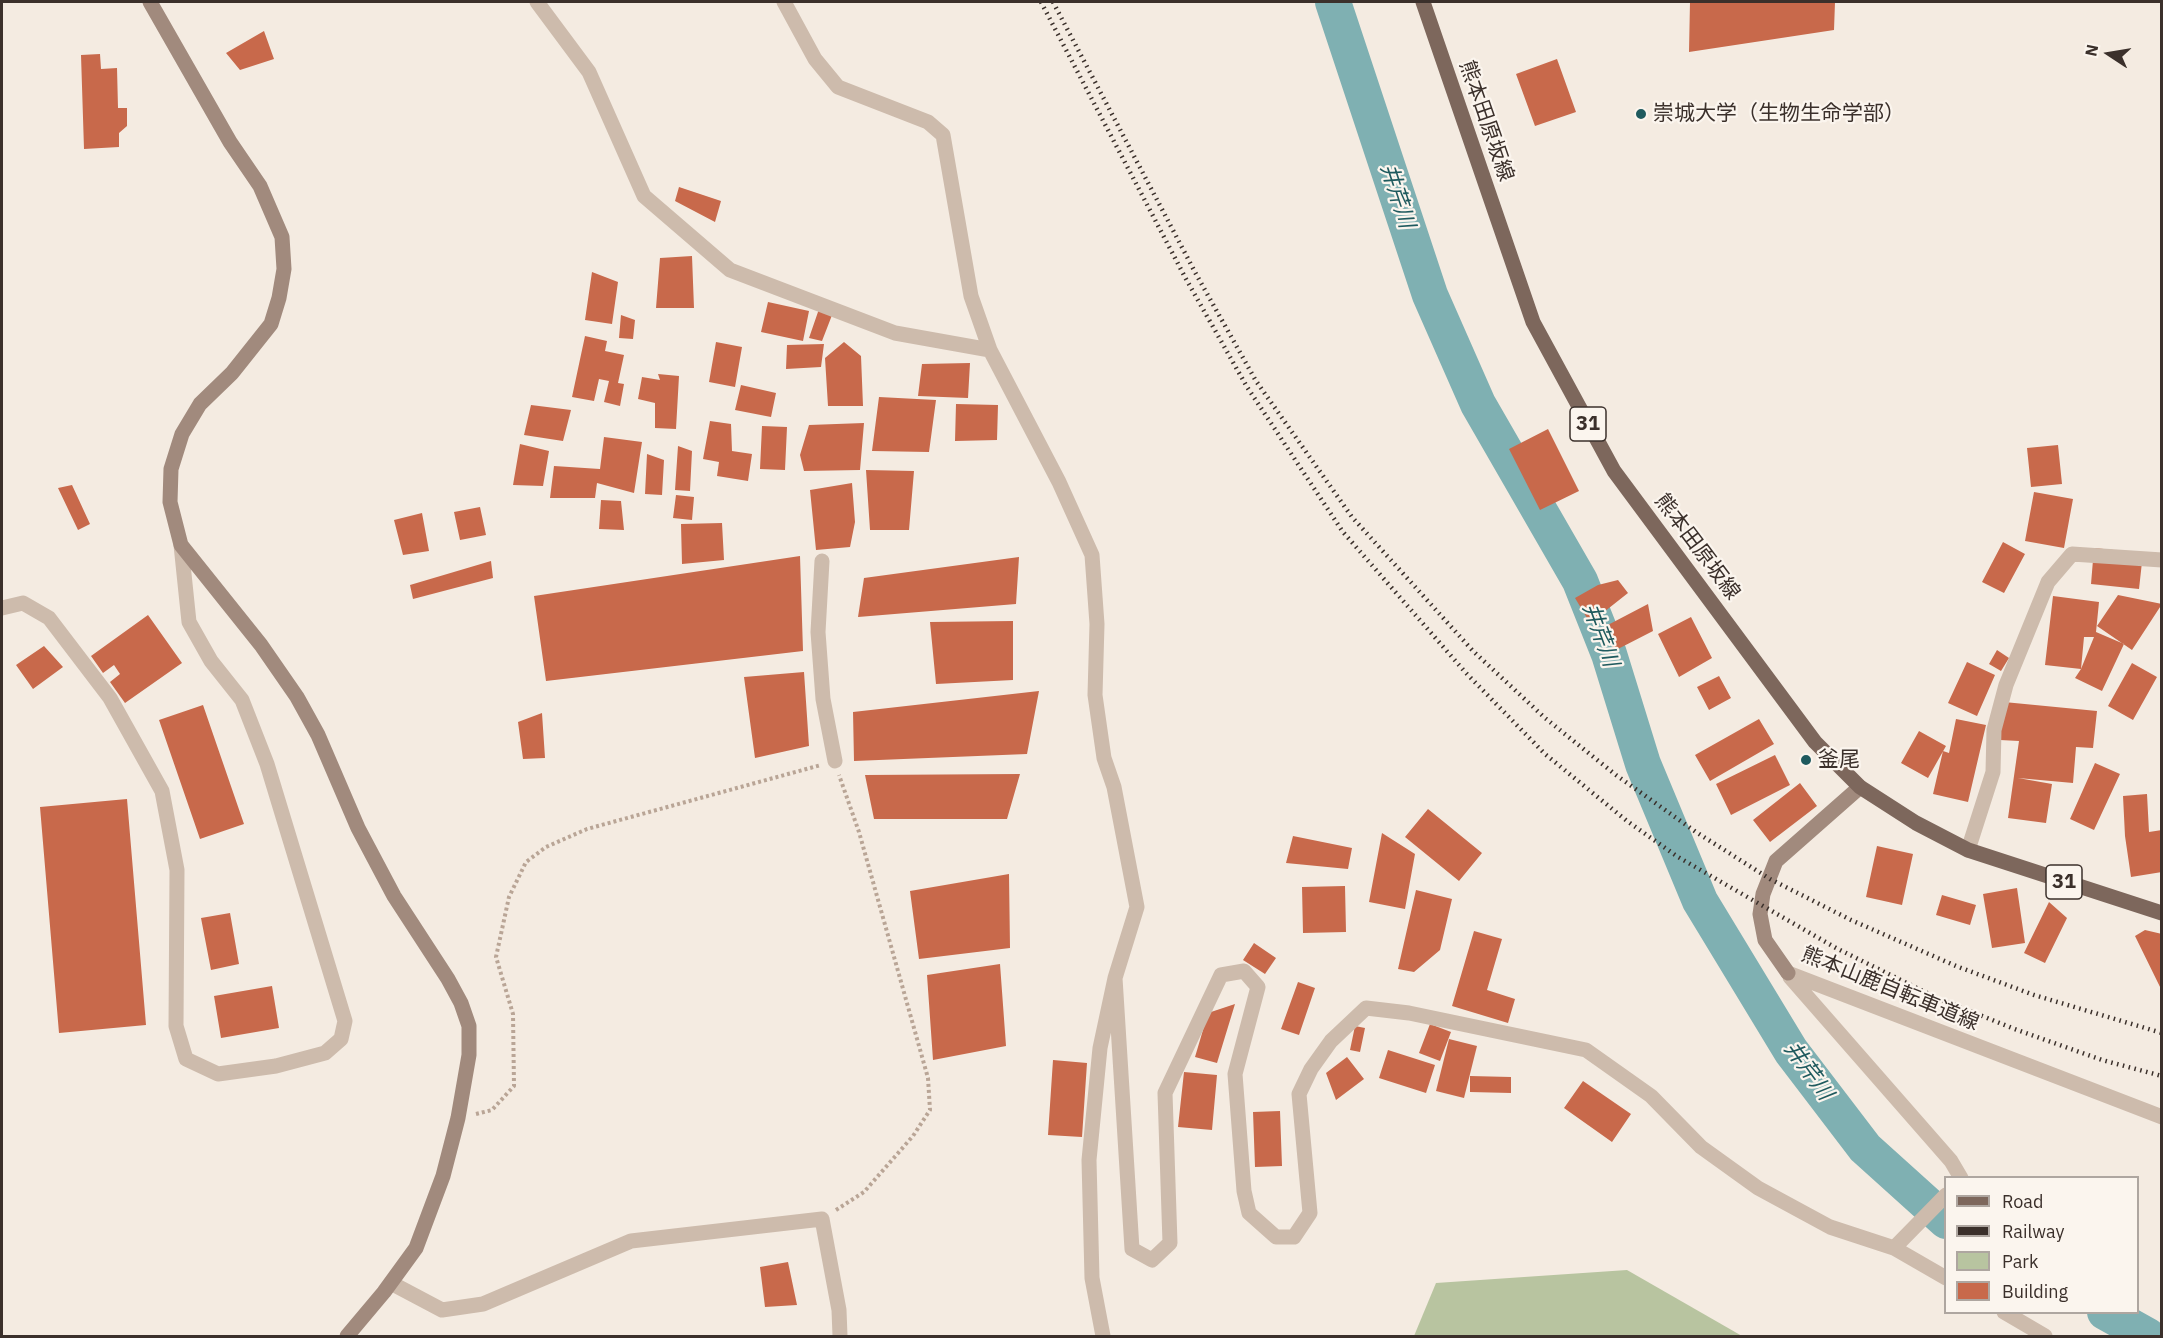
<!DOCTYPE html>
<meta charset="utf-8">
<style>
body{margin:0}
#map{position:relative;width:2163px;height:1338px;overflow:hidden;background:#f4ebe1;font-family:"IBM Plex Sans",sans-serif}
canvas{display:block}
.frame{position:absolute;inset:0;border:3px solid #3b302b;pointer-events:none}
.legend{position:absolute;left:1944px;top:1176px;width:195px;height:138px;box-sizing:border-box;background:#fbf5ee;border:2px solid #aea6a0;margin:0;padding:8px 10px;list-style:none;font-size:18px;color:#3b302b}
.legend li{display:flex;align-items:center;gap:12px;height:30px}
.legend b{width:30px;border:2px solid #aea6a0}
.north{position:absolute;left:2079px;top:24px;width:60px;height:60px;-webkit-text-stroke:4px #fbf5ee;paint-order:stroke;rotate:282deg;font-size:16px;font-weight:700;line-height:24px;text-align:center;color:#3b302b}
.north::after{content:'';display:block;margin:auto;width:21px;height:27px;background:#3b302b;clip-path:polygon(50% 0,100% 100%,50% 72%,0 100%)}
</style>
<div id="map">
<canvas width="2163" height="1338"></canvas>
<div class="frame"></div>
<ul class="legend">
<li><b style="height:8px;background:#7d675c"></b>Road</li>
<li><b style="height:8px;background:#3b302b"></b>Railway</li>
<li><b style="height:16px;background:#b8c4a0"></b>Park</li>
<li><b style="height:16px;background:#c8694b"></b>Building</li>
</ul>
<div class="north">N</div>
</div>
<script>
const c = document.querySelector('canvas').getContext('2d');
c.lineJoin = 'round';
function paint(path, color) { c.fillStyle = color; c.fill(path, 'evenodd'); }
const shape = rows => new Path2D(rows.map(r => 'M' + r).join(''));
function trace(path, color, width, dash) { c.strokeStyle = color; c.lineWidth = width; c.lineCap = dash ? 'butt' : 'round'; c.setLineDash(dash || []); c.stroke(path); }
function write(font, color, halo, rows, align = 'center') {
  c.font = font + ' "IBM Plex Sans","Noto Sans JP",sans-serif'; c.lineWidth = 4.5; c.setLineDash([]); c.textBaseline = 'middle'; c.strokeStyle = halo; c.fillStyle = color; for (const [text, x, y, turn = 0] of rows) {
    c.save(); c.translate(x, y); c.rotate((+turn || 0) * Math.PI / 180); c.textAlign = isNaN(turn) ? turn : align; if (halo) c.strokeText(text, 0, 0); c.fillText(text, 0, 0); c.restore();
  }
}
const green = shape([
 [1627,1270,1742,1336,1414,1336,1436,1283]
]);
const river = shape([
 [1333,2,1430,295,1478,404,1580,581,1609,654,1643,764,1700,901,1791,1051,1865,1148,1946,1221],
 [2105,1312,2148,1336]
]);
const building = shape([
 [1690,2,1835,2,1834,30,1689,52],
 [264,31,274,59,240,70,226,53],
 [100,54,101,69,117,68,118,108,127,108,127,126,119,133,119,147,84,149,81,55],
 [1557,59,1576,112,1535,126,1516,74],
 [679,187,721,201,715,222,675,201],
 [692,256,694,308,656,308,660,258],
 [592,272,618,282,612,324,585,320],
 [768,302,809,311,803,341,761,332],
 [819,309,834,310,822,341,809,338],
 [621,315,635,320,633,339,619,338],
 [585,336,607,341,605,351,624,355,618,383,624,384,620,406,604,402,609,381,599,379,594,401,572,397],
 [716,342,742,347,735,387,709,382],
 [844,342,861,356,863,406,828,406,825,358],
 [824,344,821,367,786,369,787,345],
 [970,363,968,398,918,396,922,364],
 [658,374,679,376,676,429,655,428,655,403,638,399,642,377,660,380],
 [741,385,776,393,771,417,735,410],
 [879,397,936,400,929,452,872,451],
 [956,404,998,405,997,440,955,441],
 [531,405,571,410,563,441,524,435],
 [710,421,731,424,732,451,752,454,748,481,717,476,719,462,703,459],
 [864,423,860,470,804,471,800,455,809,425],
 [762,426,787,427,785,470,760,469],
 [1548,429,1579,491,1540,510,1509,449],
 [604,437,642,442,634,493,597,483,595,498,550,498,554,466,600,469],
 [520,444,549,451,543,486,513,485],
 [2058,445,2062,484,2031,487,2027,448],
 [678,446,692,451,690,491,675,490],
 [647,454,664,460,662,495,645,494],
 [866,470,914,471,909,530,870,530],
 [852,483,855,522,850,547,816,550,810,490],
 [72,485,90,524,78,530,58,488],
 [2034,492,2073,499,2064,548,2025,541],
 [676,495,694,497,692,520,673,518],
 [601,500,621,501,624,530,599,529],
 [480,507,486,535,460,540,454,512],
 [422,513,429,551,403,555,394,520],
 [722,523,724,560,682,564,681,524],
 [2003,542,2025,554,2004,593,1982,582],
 [2094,548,2143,553,2139,589,2091,584],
 [800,556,803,651,546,681,534,596],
 [1019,557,1016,604,858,617,864,578],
 [491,561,493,578,413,599,410,585],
 [1618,580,1628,593,1590,623,1575,598,1598,585],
 [2118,595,2162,604,2132,650,2097,626],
 [2053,596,2099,602,2096,632,2124,644,2102,691,2075,678,2081,669,2045,665],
 [2084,637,2094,637,2081,669],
 [1648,604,1653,631,1614,651,1604,627],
 [148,615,182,663,125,703,110,682,120,674,114,665,103,673,91,656],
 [1691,617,1712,658,1679,677,1658,634],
 [1013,621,1013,680,936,684,930,622],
 [44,646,63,667,33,689,16,665],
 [1997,650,2009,658,2001,671,1989,664],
 [1967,662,1995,675,1977,716,1948,703],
 [2132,663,2157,677,2133,720,2108,706],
 [804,672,809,746,755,758,744,677],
 [1719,676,1731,698,1709,710,1697,687],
 [1039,691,1027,754,854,761,853,712],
 [2004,702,2097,711,2093,748,2076,747,2073,783,2018,778,2052,784,2046,823,2008,818,2019,741,2000,740],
 [203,705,244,824,200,839,159,720],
 [542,713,545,758,523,759,518,722],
 [1759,719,1774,744,1710,781,1695,755],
 [1956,719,1986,725,1968,802,1933,794,1943,751,1949,753],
 [1919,731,1946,746,1928,778,1901,763],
 [1775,755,1790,785,1731,815,1716,784],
 [2095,763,2120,774,2094,830,2070,819],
 [1020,774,1007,819,874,819,865,775],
 [1800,783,1817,806,1770,842,1753,820],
 [2147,794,2149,832,2162,830,2162,872,2131,877,2125,836,2123,796],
 [127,799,146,1025,59,1033,40,807],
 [1428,809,1482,853,1459,881,1405,837],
 [1382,833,1415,854,1405,909,1369,902],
 [1293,836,1352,848,1348,869,1286,863],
 [1877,846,1913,854,1902,905,1866,897],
 [1009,874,1010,948,919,959,910,891],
 [1345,886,1346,932,1303,933,1302,887],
 [2017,888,2025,943,1992,948,1983,894],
 [1416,890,1452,899,1440,950,1414,972,1398,969],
 [1942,895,1976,905,1970,925,1936,915],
 [2049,902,2067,918,2045,963,2024,953],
 [230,913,239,964,211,970,201,918],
 [2145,930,2162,934,2162,991,2135,936],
 [1474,931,1502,939,1487,990,1515,999,1508,1023,1452,1006],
 [1254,943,1276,958,1265,974,1243,960],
 [1000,964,1006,1046,933,1060,927,975],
 [1298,982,1315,988,1299,1035,1281,1029],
 [272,986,279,1028,221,1038,214,996],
 [1235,1004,1217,1063,1195,1057,1208,1013],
 [1430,1024,1451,1032,1440,1061,1419,1053],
 [1355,1026,1365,1028,1360,1052,1350,1050],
 [1449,1039,1477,1046,1464,1098,1436,1091],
 [1388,1050,1435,1065,1426,1093,1379,1078],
 [1347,1057,1364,1079,1336,1100,1326,1073],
 [1053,1060,1087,1063,1082,1137,1048,1135],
 [1184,1072,1217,1075,1212,1130,1178,1127],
 [1470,1076,1511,1077,1511,1093,1470,1092],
 [1583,1081,1631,1114,1612,1142,1564,1108],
 [1280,1111,1282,1166,1255,1167,1253,1112],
 [788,1262,797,1305,765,1307,760,1267]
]);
const path = shape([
 [476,1114,492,1110,514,1086,513,1014,496,957,509,897,526,862,546,847,587,829,821,765],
 [836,1210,864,1192,913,1136,930,1110,928,1078,859,832,839,775]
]);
const street = shape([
 [537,2,589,72,644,196,730,270,895,333,990,350],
 [784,2,815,59,838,87,928,122,943,135,971,296,990,350,1059,482,1092,555,1097,624,1095,695,1104,758,1114,787,1137,907,1115,978,1100,1048,1089,1160,1092,1278,1103,1336],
 [822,561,818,632,823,699,835,761],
 [2,608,23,603,49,618,110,698,162,791,177,870,176,1026,186,1059,218,1074,276,1066,325,1053,341,1039,345,1021,267,764,242,700,211,661,189,622,181,545],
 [1968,850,1993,772,1994,730,2006,685,2048,582,2072,554,2162,560],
 [1788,973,2162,1117],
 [1790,977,1951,1161,1961,1178],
 [1115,978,1132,1249,1152,1260,1170,1243,1165,1093,1221,975,1244,971,1258,987,1235,1074,1244,1191,1249,1213,1276,1237,1294,1237,1310,1213,1299,1094,1311,1069,1331,1041,1366,1008,1409,1013,1586,1050,1651,1096,1701,1147,1758,1188,1830,1227,1894,1248,1946,1278],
 [1894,1248,1946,1195],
 [391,1283,442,1310,483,1304,631,1241,822,1219,839,1310,840,1336],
 [2004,1312,2045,1336]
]);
const secondary = shape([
 [150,2,230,142,260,186,282,237,284,269,279,298,271,324,232,373,200,404,182,434,171,469,170,502,181,545,261,645,297,697,318,735,358,828,394,896,448,979,461,1003,469,1026,469,1055,458,1118,443,1176,416,1248,384,1292,347,1336],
 [1788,973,1765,940,1760,914,1763,894,1776,861,1860,787]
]);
const primary = shape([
 [1423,2,1533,322,1614,471,1815,742,1860,787,1916,823,1968,850,2162,913]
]);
const rail = shape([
 [1041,2,1186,279,1247,387,1343,532,1466,673,1545,754,1627,821,1678,857,1836,948,1935,997,2012,1028,2102,1060,2162,1076],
 [1053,2,1196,274,1256,381,1352,517,1473,651,1545,718,1616,775,1696,832,1770,879,1851,920,1956,966,2034,995,2162,1033]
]);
const markers = [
 [1641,114,6,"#1f5a5e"],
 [1806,760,6,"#1f5a5e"]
];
const shields = [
 [1588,424,36],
 [2064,882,36]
];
const shieldNames = [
 ["31",1588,424],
 ["31",2064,882]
];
const poiNames = [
 ["崇城大学（生物生命学部）",1653,114],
 ["釜尾",1818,760]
];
const streetNames = [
 ["熊本田原坂線",1486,121,71],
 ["熊本田原坂線",1697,547,53],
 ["熊本山鹿自転車道線",1890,989,22]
];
const waterNames = [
 ["井芹川",1397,196,72],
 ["井芹川",1600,635,70],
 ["井芹川",1808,1071,54]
];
paint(green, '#b8c4a0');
trace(river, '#7fb0b2', 36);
paint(building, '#c8694b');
trace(path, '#b9a596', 4, [3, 3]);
trace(street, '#cdbbac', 15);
trace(secondary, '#a18a7d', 15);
trace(primary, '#7d675c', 15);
trace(rail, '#3b302b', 4.5, [1.5, 4.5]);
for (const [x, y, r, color] of markers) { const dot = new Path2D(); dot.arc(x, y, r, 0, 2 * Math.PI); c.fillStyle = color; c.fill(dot); trace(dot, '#fbf5ee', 2); }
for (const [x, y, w] of shields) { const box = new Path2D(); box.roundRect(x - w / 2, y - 17, w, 34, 4.5); c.fillStyle = '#fbf5ee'; c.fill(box); trace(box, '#3b302b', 1.5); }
write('bold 20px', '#3b302b', null, shieldNames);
write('21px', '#3b302b', '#fbf5ee', poiNames, 'left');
write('21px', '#3b302b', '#fbf5ee', streetNames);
write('italic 22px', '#1f5a5e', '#fbf5ee', waterNames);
</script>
